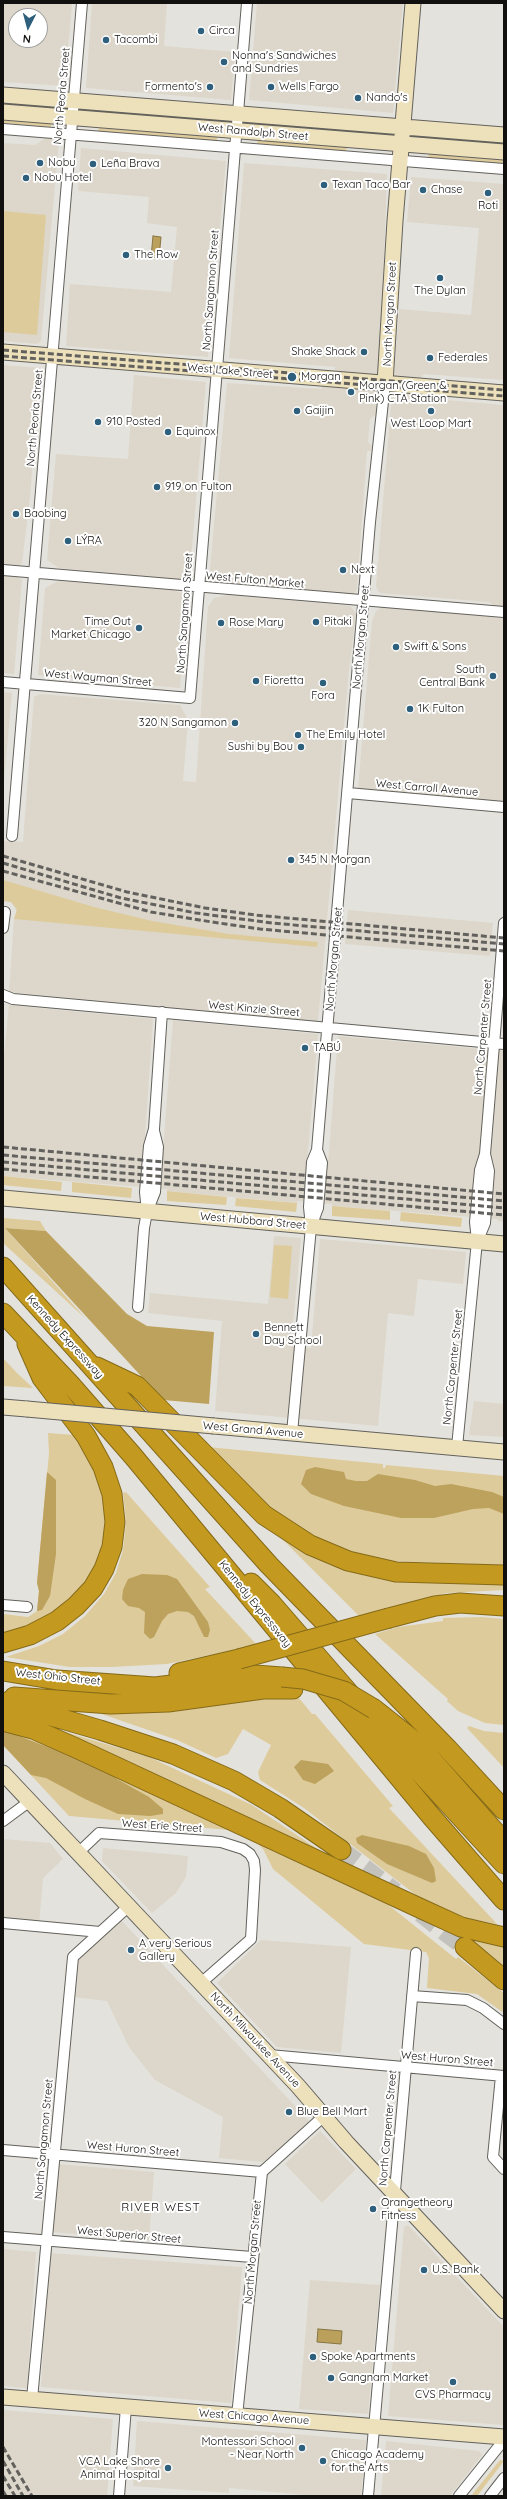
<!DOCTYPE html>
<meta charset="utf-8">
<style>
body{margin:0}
#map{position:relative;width:507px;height:2499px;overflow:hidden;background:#e4e2dc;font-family:Quicksand,sans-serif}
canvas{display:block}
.frame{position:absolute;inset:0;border:4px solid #11100e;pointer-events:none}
.north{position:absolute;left:8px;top:8px;width:40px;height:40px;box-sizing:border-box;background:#fff;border:1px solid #a09f9f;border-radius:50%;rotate:186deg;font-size:11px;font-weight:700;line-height:16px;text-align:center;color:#11100e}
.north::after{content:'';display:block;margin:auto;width:14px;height:18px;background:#2e5f7d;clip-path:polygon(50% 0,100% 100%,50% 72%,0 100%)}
</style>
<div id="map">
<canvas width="507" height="2499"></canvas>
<div class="frame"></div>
<div class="north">N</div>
</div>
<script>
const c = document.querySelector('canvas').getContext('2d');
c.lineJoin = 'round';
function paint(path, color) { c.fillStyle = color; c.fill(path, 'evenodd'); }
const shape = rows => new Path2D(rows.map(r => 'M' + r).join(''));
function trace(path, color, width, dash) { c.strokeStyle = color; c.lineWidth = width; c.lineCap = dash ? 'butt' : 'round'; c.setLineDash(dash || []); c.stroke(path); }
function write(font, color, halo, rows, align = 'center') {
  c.font = font + ' Quicksand,sans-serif'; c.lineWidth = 4; c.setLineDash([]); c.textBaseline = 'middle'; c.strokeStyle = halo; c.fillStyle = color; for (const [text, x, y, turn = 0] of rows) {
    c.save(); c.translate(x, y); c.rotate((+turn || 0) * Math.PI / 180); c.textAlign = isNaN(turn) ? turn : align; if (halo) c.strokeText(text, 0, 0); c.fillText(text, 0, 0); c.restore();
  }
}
const built = shape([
 [3,3,72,3,65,86,3,82],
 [16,16,40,16,40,40,16,40],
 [92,3,167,3,164,46,235,52,231,100,86,88],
 [257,3,403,3,393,113,249,100],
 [47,137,55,138,59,141,41,341,37,344,3,341,3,143,35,145],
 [81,148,226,161,208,357,66,346,70,284,171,292,177,227,147,223,149,197,78,191],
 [244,163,387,174,381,350,378,374,375,376,335,373,335,367,229,358],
 [411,177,504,184,504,380,424,374,419,379,394,376,399,309,471,315,479,228,407,222],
 [3,365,40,368,30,497,22,563,19,566,3,564],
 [134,375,206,382,190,571,187,577,181,580,59,568,47,560,56,454,128,459],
 [227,383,321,389,323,385,377,390,376,414,370,419,368,442,372,446,371,451,367,451,357,589,353,595,222,584,213,579,210,569],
 [395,391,417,393,423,398,504,405,504,607,495,606,489,602,380,593,378,591,376,586,392,393],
 [3,575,18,577,22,580,14,674,3,673],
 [58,581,172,590,185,594,187,601,180,688,38,675,45,588],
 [228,595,343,605,350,606,356,613,349,670,318,1022,9,992,14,919,18,913,11,902,3,901,3,841,23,842,34,697,40,694,180,705,188,720,183,781,196,782,208,607,214,598],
 [383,607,504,618,503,802,358,790,372,621,376,611],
 [3,692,12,693,3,792],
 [348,910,493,923,490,956,345,944],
 [9,1005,153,1019,144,1150,163,1151,173,1020,318,1034,307,1163,328,1164,338,1036,504,1051,504,1222,498,1221,497,1219,332,1206,332,1204,297,1201,297,1203,167,1191,167,1189,3,1176,3,1066],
 [274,1236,301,1238,291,1346,311,1348,320,1239,466,1252,463,1284,418,1279,414,1316,388,1313,378,1426,215,1411,222,1321,148,1313,150,1293,268,1304],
 [474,1401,504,1404,504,1437,469,1435],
 [3,1839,50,1843,63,1859,43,1878,39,1926,3,1923],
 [103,1848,188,1856,186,1877,176,1893,152,1913,102,1861],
 [121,1920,310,2122,263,2162,219,2158,223,2117,155,2080,129,2047,107,2001,74,1997,78,1960],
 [261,1940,351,1947,341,2053,277,2047,217,1983],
 [320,2131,356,2169,322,2203,285,2164],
 [57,2164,154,2172,149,2240,52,2232],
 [408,2225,504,2327,504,2425,388,2416,404,2227],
 [3,2249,36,2252,27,2388,3,2386],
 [49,2253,242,2267,231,2403,41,2387],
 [310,2280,380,2285,368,2414,299,2409],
 [3,2410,113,2419,107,2496,3,2496],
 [137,2421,366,2440,361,2496,316,2496,229,2488,229,2493,133,2486],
 [386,2441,479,2451,482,2455,450,2496,381,2496]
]);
const green = shape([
 [100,109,219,118,219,122,100,113],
 [3,119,51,123,51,127,3,123],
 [259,122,380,132,380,136,259,126],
 [99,128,217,137,217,141,98,131],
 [430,136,504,142,504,146,430,140],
 [258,140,347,147,346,151,257,144],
 [429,154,504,160,504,164,428,158],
 [3,211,46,215,37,335,3,332],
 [3,880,94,907,152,921,229,934,318,942,317,947,14,919,17,909,11,902,3,901],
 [3,1176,62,1182,61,1191,3,1185],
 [72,1182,132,1188,131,1198,72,1192],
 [167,1191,227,1197,226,1205,167,1201],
 [236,1198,297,1203,296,1212,235,1206],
 [332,1206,390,1211,390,1220,332,1216],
 [401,1212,462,1218,461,1227,400,1221],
 [3,1218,40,1221,46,1231,5,1228,86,1319,3,1243],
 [274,1245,292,1246,288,1299,270,1297],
 [3,1358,16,1372,33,1388,3,1386],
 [48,1433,75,1435,98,1469,108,1520,99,1565,64,1610,3,1638,3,1614,28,1617,37,1611,39,1591,37,1583,49,1453],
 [208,1447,383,1464,383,1468,385,1468,386,1465,504,1476,504,1565,388,1561,357,1554,325,1543,299,1529,269,1509],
 [126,1492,210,1587,205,1589,257,1645,167,1664,111,1667,70,1667,6,1657,39,1646,63,1634,85,1616,104,1594,116,1573,123,1550,126,1522,123,1493],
 [277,1534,308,1555,329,1564,380,1579,408,1582,504,1584,504,1590,447,1593,359,1616],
 [482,1617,504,1619,504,1725,485,1723,458,1711,447,1701,448,1699,375,1634,398,1627,443,1621,443,1618],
 [290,1697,299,1698,312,1714,315,1714,393,1806,389,1808,497,1924,456,1916,430,1906,304,1808,260,1780,258,1772,271,1745,243,1729,228,1754,216,1758,177,1740,96,1712,252,1698],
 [12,1716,149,1757,252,1805,334,1860],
 [469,1726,484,1731,504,1733,504,1768,467,1728],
 [3,1730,49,1746,350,1885,386,1903,456,1959,458,1957,504,1993,504,2013,477,1994,427,1988,429,1958,426,1952,364,1944,273,1869,263,1849,256,1842,237,1833,229,1830,69,1816,3,1745],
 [472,1939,504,1946,504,1969,471,1941],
 [500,2460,504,2461,477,2496,471,2496]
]);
const forest = shape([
 [5,1228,46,1231,127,1314,147,1326,214,1332,209,1404,163,1400],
 [315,1467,344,1472,346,1479,356,1481,367,1481,378,1474,415,1480,435,1486,451,1484,492,1492,504,1497,504,1514,489,1508,473,1509,434,1518,401,1518,344,1506,311,1494,301,1484,306,1470],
 [47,1472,56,1480,56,1554,50,1596,42,1610,37,1611,39,1591,37,1583],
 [142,1574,167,1575,177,1579,208,1622,210,1630,208,1637,204,1637,194,1616,188,1612,177,1611,168,1614,162,1621,154,1637,150,1639,144,1633,145,1612,139,1608,128,1606,122,1599,123,1590,128,1579],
 [3,1730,108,1770,117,1779,149,1797,163,1809,163,1814,150,1816,118,1814,85,1799,46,1778,31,1775,3,1745],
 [301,1760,328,1764,334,1771,315,1784,303,1780,294,1767],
 [362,1835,409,1846,426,1854,434,1868,436,1881,432,1883,387,1864,357,1843,356,1838]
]);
const water = shape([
 [153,236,161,237,159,258,151,257,153,236],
 [318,2329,342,2331,341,2344,317,2342,318,2329]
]);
const highwayTunnel = shape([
 [341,1850,395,1892],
 [421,1913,465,1947]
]);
const street = shape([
 [3,129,504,169],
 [3,570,504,612],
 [3,682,190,698,247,3],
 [348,793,504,807],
 [12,836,82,3],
 [3,928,5,912],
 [3,995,13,999,504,1044],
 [147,1212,145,1192,149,1146,154,1129,162,1012],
 [312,1224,318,1208,322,1163,317,1150],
 [478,1240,485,1223,489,1171,485,1154],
 [138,1307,144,1228,147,1212,155,1192,158,1147,154,1131],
 [292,1433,311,1227,309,1207,312,1162,317,1150,370,522,385,383],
 [457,1447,477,1241,475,1222,480,1170,485,1154,504,923],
 [3,1605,27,1607],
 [3,1821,30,1801],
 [78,1853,99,1833,221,1842,243,1849,250,1854,254,1861,255,1870,251,1939,201,1983],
 [3,1923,100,1932],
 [412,1996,467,2000,483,2008,504,2024],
 [269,2055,504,2076],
 [501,2076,493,2157,504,2169],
 [3,2150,262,2172],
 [3,2237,252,2257],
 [32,2399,73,1957,129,1906],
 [237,2416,262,2172,324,2116],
 [119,2496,126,2407],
 [368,2496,416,1953],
 [459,2496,504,2440],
 [490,2496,504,2478]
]);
const secondary = shape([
 [3,95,504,135],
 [3,112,504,152],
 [3,352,504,393],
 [385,383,395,221,413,3],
 [3,1198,504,1244],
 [3,1407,27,1409],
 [214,1426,504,1452],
 [3,1773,298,2086,346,2142,504,2311],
 [3,2397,504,2437]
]);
const highway = shape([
 [3,1267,269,1565,448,1749,504,1810],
 [3,1313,70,1384,133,1456,431,1816,504,1900],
 [97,1367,137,1386,264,1515,310,1545,348,1561,396,1572,504,1575],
 [251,1583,272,1604,388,1738,504,1864],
 [389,1618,435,1606,460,1603,504,1606],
 [3,1643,30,1635,57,1621,76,1606,93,1588,104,1569,112,1547,115,1522,112,1494,103,1467,86,1436,42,1378,27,1344],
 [3,1671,57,1680,155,1687,255,1675,282,1677],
 [179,1673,239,1659],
 [14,1697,111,1704,168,1702,263,1689,293,1689],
 [3,1702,100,1730,173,1754,234,1781,280,1808,341,1850],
 [374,1709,418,1744,504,1842],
 [3,1721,33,1729,76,1748,426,1911,461,1927,504,1937],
 [465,1947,504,1980]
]);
const rail = shape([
 [3,350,504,390],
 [3,356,504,396],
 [3,856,127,892,205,908,255,915,504,938],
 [3,863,121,898,196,913,272,923,504,944],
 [3,871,151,912,212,922,260,929,504,951],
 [3,1147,504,1194],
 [3,1155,504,1201],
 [3,1162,504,1208],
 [3,1169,504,1215],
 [3,2447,32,2496],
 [3,2461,23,2496],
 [3,2476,15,2496],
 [3,2491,6,2496]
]);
const secondaryBridge = shape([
 [27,1409,214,1426]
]);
const highwayBridge = shape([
 [239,1659,389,1618],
 [282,1677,303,1679,344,1691,374,1709]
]);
const markers = [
 [201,31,4,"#2e5f7d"],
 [106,40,4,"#2e5f7d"],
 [224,62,4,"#2e5f7d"],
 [210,87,4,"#2e5f7d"],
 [271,87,4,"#2e5f7d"],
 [358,98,4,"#2e5f7d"],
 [40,163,4,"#2e5f7d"],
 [93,164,4,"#2e5f7d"],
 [26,178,4,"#2e5f7d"],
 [324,185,4,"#2e5f7d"],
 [423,190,4,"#2e5f7d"],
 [488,193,4,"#2e5f7d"],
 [126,255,4,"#2e5f7d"],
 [440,278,4,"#2e5f7d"],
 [364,352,4,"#2e5f7d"],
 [430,358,4,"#2e5f7d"],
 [292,377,5,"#2e5f7d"],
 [351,392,4,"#2e5f7d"],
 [297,411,4,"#2e5f7d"],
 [431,411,4,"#2e5f7d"],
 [98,422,4,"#2e5f7d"],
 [168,432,4,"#2e5f7d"],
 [157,487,4,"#2e5f7d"],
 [16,514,4,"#2e5f7d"],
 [68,541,4,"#2e5f7d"],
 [343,570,4,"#2e5f7d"],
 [316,622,4,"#2e5f7d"],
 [221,623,4,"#2e5f7d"],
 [139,628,4,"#2e5f7d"],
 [396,647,4,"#2e5f7d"],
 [493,676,4,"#2e5f7d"],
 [256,681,4,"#2e5f7d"],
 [323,683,4,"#2e5f7d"],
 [410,709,4,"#2e5f7d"],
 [235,723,4,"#2e5f7d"],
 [298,735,4,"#2e5f7d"],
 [301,747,4,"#2e5f7d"],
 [291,860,4,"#2e5f7d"],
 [305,1048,4,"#2e5f7d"],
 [256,1334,4,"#2e5f7d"],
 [131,1950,4,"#2e5f7d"],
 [289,2112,4,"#2e5f7d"],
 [373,2209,4,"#2e5f7d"],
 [424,2270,4,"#2e5f7d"],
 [313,2357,4,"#2e5f7d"],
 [331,2378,4,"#2e5f7d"],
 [453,2382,4,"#2e5f7d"],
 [302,2448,4,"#2e5f7d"],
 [323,2461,4,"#2e5f7d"],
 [168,2468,4,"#2e5f7d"]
];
const poiNames = [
 ["Circa",209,31],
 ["Tacombi",114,40],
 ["Nonna's Sandwiches",232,56],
 ["and Sundries",232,69],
 ["Formento's",202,87,"right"],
 ["Wells Fargo",279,87],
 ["Nando's",366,98],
 ["Nobu",48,163],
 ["Leña Brava",101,164],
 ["Nobu Hotel",34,178],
 ["Texan Taco Bar",332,185],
 ["Chase",431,190],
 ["Roti",488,206,"center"],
 ["The Row",134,255],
 ["The Dylan",440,291,"center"],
 ["Shake Shack",356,352,"right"],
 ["Federales",438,358],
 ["Morgan",301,377],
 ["Morgan (Green &",359,386],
 ["Pink) CTA Station",359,399],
 ["Gaijin",305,411],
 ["910 Posted",106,422],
 ["West Loop Mart",431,424,"center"],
 ["Equinox",176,432],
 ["919 on Fulton",165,487],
 ["Baobing",24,514],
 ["LÝRA",76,541],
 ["Next",351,570],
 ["Time Out",131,622,"right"],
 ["Market Chicago",131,635,"right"],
 ["Pitaki",324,622],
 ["Rose Mary",229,623],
 ["Swift & Sons",404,647],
 ["South",485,670,"right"],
 ["Central Bank",485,683,"right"],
 ["Fioretta",264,681],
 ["Fora",323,696,"center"],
 ["1K Fulton",418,709],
 ["320 N Sangamon",227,723,"right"],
 ["The Emily Hotel",306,735],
 ["Sushi by Bou",293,747,"right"],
 ["345 N Morgan",299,860],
 ["TABÚ",313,1048],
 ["Bennett",264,1328],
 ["Day School",264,1341],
 ["A very Serious",139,1944],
 ["Gallery",139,1957],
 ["Blue Bell Mart",297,2112],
 ["Orangetheory",381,2203],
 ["Fitness",381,2216],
 ["U.S. Bank",432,2270],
 ["Spoke Apartments",321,2357],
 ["Gangnam Market",339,2378],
 ["CVS Pharmacy",453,2395,"center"],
 ["Montessori School",294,2442,"right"],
 ["- Near North",294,2455,"right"],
 ["Chicago Academy",331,2455],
 ["for the Arts",331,2468],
 ["VCA Lake Shore",160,2462,"right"],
 ["Animal Hospital",160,2475,"right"]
];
const streetNames = [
 ["North Peoria Street",62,96,-85],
 ["West Randolph Street",253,132,5],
 ["North Sangamon Street",211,290,-86],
 ["North Morgan Street",390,314,-87],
 ["West Lake Street",230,371,5],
 ["North Peoria Street",35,418,-85],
 ["West Fulton Market",255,580,5],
 ["North Sangamon Street",185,613,-86],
 ["North Morgan Street",361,637,-85],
 ["West Wayman Street",98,678,5],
 ["West Carroll Avenue",427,788,5],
 ["North Morgan Street",334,959,-85],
 ["West Kinzie Street",254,1009,5],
 ["North Carpenter Street",483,1037,-85],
 ["West Hubbard Street",253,1221,5],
 ["Kennedy Expressway",65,1337,48],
 ["North Carpenter Street",453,1367,-84],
 ["West Grand Avenue",253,1430,5],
 ["Kennedy Expressway",255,1604,51],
 ["West Ohio Street",58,1677,6],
 ["West Erie Street",162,1826,4],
 ["North Milwaukee Avenue",255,2040,47],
 ["West Huron Street",447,2059,5],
 ["North Carpenter Street",388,2128,-85],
 ["North Sangamon Street",44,2139,-85],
 ["West Huron Street",133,2149,5],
 ["West Superior Street",129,2235,5],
 ["North Morgan Street",253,2252,-85],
 ["West Chicago Avenue",254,2417,4]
];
const neighbourhoodNames = [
 ["RIVER WEST",161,2207]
];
paint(built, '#dcd7ca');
paint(green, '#decb9b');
paint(forest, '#bda25d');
paint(water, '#bba05b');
trace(water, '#887544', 1);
trace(highwayTunnel, '#c4c2bd', 19, [19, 10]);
trace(street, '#63615c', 12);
trace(secondary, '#63615c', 17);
trace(highway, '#856a19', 21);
trace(street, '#fff', 10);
trace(secondary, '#ede1bc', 15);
trace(highway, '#c39a1f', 19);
trace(rail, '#63615e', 3, [6, 3]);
trace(secondaryBridge, '#63615c', 17, []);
trace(highwayBridge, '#856a19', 21, []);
trace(secondaryBridge, '#ede1bc', 15);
trace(highwayBridge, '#c39a1f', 19);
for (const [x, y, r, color] of markers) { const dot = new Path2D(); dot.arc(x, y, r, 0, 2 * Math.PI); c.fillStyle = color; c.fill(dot); trace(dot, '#fff', 1.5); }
write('11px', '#11100e', '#fff', poiNames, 'left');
write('11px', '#11100e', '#fff', streetNames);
c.letterSpacing = '1px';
write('12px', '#11100e', '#fff', neighbourhoodNames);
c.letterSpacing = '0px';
</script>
